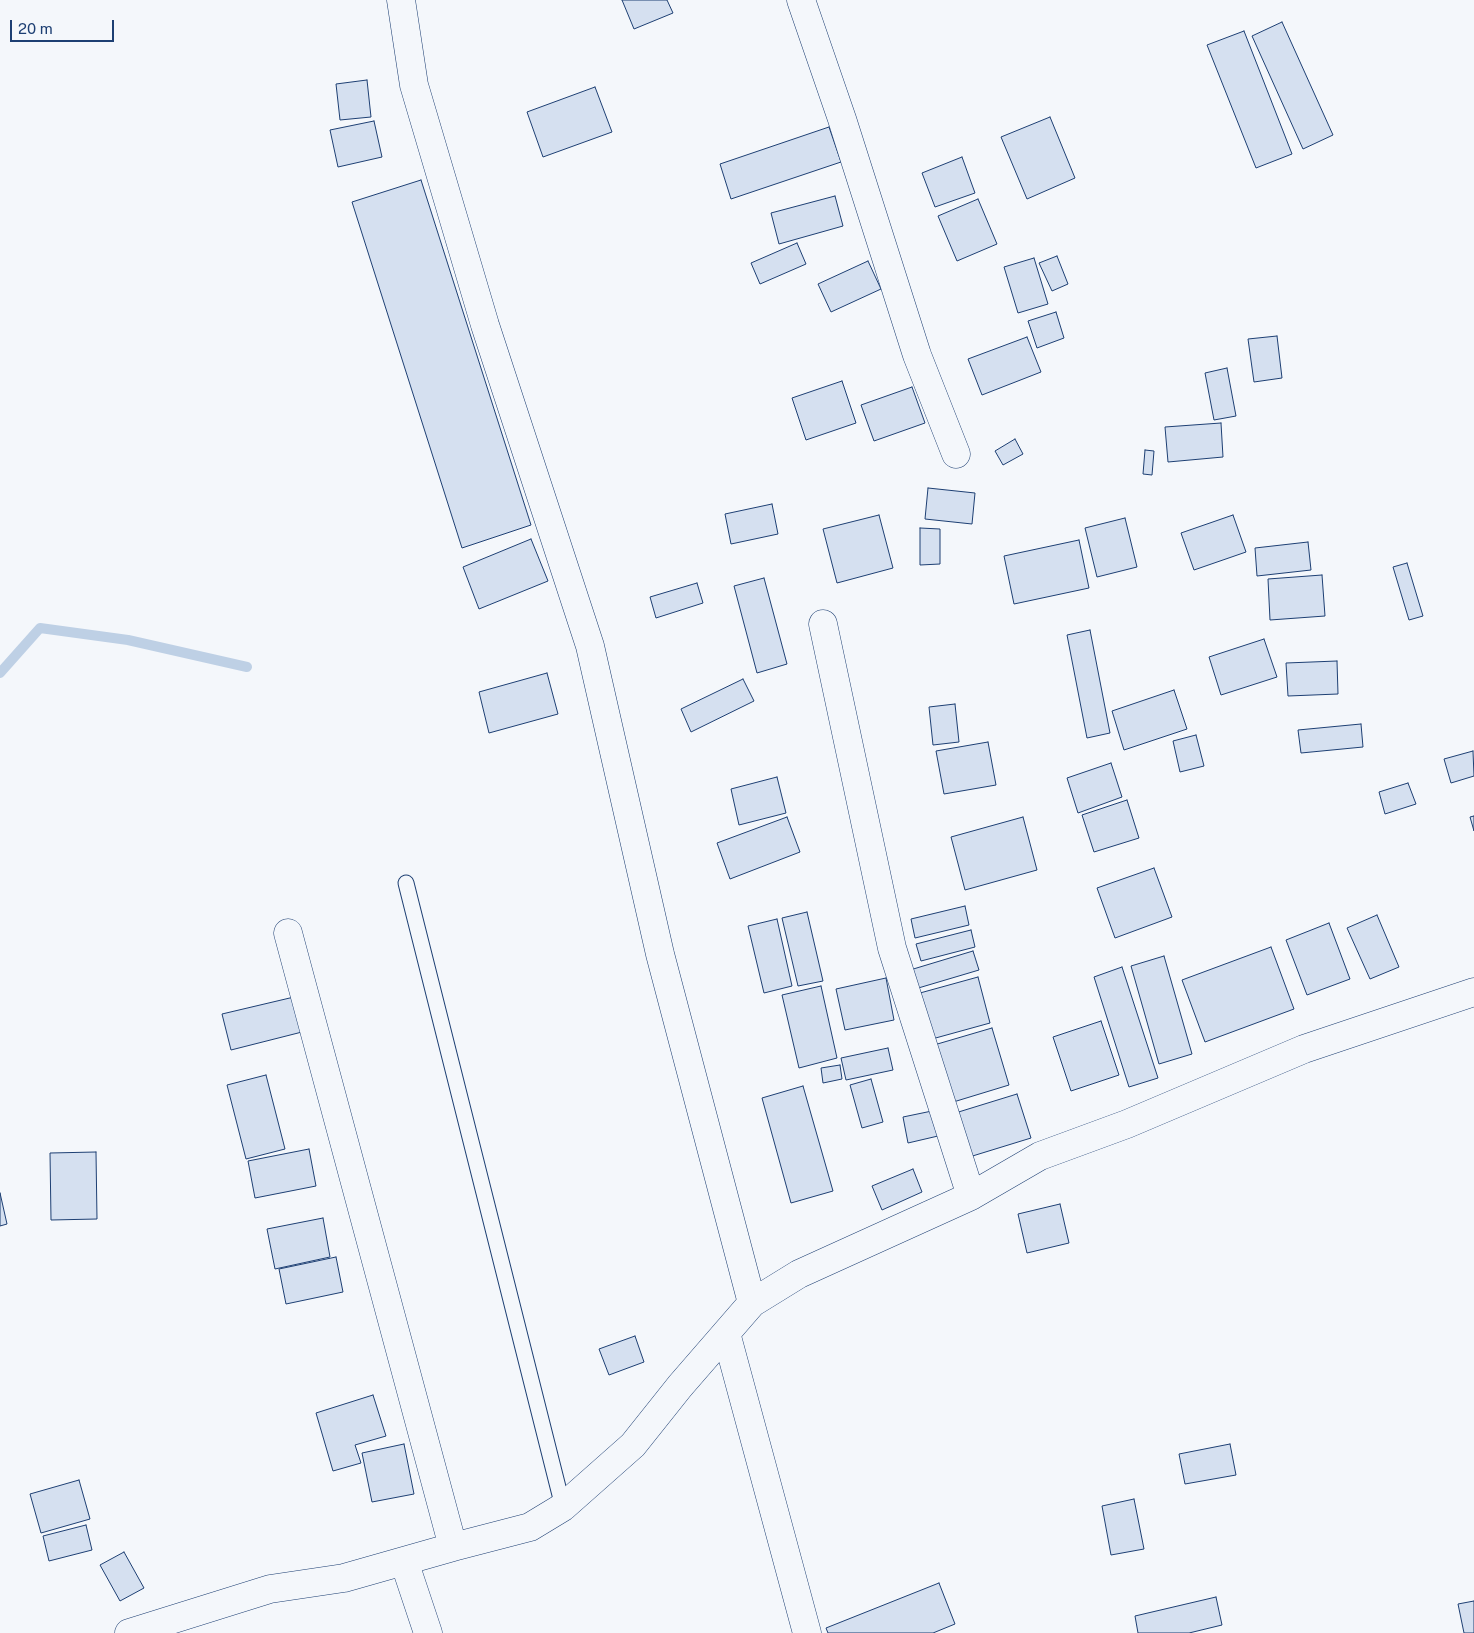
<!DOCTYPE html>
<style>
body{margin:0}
#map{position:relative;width:1474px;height:1633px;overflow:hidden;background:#f4f7fb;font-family:"Public Sans",sans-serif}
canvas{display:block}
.scale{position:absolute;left:10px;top:20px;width:104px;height:22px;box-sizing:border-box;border:2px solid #1d3f73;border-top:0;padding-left:6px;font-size:15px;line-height:18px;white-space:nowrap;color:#1d3f73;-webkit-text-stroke:4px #f4f7fb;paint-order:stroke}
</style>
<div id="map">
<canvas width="1474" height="1633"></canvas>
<div class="scale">20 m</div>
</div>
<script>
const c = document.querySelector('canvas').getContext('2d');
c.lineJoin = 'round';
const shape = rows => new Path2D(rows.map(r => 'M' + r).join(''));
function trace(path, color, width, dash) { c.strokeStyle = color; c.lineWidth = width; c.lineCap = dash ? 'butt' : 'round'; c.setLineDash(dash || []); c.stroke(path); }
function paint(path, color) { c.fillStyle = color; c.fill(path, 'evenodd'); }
const stream = shape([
 [0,673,40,628,128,640,247,667]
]);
const building = shape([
 [622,0,667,0,673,13,634,29,622,0],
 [1282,22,1333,135,1303,149,1252,36,1282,22],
 [1244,31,1292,154,1256,168,1207,45,1244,31],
 [367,80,371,117,340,120,336,84,367,80],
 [595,87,612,132,543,157,527,112,595,87],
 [1050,117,1075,178,1027,199,1001,137,1050,117],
 [374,121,382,157,338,167,330,130,374,121],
 [829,127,841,162,731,199,720,164,829,127],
 [962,157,975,193,935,207,922,173,962,157],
 [421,180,531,525,462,548,352,202,421,180],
 [835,196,843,226,779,244,771,213,835,196],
 [978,199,997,244,957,261,938,216,978,199],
 [797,243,806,264,760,284,751,263,797,243],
 [1057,256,1068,284,1052,291,1039,263,1057,256],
 [1034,258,1048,304,1018,313,1004,267,1034,258],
 [868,261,881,289,831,312,818,284,868,261],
 [1056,312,1064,338,1037,348,1028,321,1056,312],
 [1277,336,1282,378,1254,382,1248,339,1277,336],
 [1027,337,1041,372,982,395,968,359,1027,337],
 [1227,368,1236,416,1214,420,1205,373,1227,368],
 [842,381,856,423,806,440,792,398,842,381],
 [912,387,925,423,874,441,861,405,912,387],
 [1221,423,1223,457,1168,462,1165,427,1221,423],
 [1015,439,1023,454,1003,465,995,451,1015,439],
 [1145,450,1154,451,1152,475,1143,474,1145,450],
 [928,488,975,493,972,524,925,519,928,488],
 [772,504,778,534,731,544,725,514,772,504],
 [879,515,893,568,837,583,823,529,879,515],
 [1233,515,1246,552,1194,570,1181,533,1233,515],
 [1125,518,1137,567,1097,577,1085,528,1125,518],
 [920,528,940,529,940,564,920,565,920,528],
 [531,539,548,581,479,609,463,567,531,539],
 [1079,540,1089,588,1014,604,1004,556,1079,540],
 [1308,542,1311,570,1257,576,1255,548,1308,542],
 [1407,563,1423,616,1409,620,1393,567,1407,563],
 [1322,575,1325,616,1270,620,1268,579,1322,575],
 [764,578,787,664,757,673,734,586,764,578],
 [697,583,703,603,656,618,650,597,697,583],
 [1090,630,1110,733,1087,738,1067,635,1090,630],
 [1264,639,1277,677,1221,695,1209,657,1264,639],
 [1337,661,1338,694,1288,696,1286,663,1337,661],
 [547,673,558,714,489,733,479,692,547,673],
 [743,679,754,701,691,732,681,709,743,679],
 [1174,690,1187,729,1124,750,1112,711,1174,690],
 [955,704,959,742,933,745,929,707,955,704],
 [1361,724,1363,747,1301,753,1298,730,1361,724],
 [1196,735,1204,766,1180,772,1173,741,1196,735],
 [988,742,996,785,944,794,936,751,988,742],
 [1473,751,1474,776,1451,783,1444,759,1473,751],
 [1111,763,1122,797,1078,813,1067,778,1111,763],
 [777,777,786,813,739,825,731,789,777,777],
 [1408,783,1416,804,1385,814,1379,792,1408,783],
 [1127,800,1139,838,1094,852,1082,815,1127,800],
 [1474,816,1474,831,1470,817,1474,816],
 [787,817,800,852,730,879,717,843,787,817],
 [1023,817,1037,870,965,890,951,837,1023,817],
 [1154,868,1172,917,1115,938,1097,888,1154,868],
 [965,906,969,925,915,938,911,919,965,906],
 [807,912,823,981,798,986,782,918,807,912],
 [1377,915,1399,967,1370,979,1347,928,1377,915],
 [777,919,792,986,764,993,748,926,777,919],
 [1329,923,1350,979,1307,995,1286,940,1329,923],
 [971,930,975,947,921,961,916,944,971,930],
 [1271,947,1294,1009,1205,1042,1182,980,1271,947],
 [973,951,979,970,915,989,910,970,973,951],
 [1164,956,1192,1054,1159,1064,1131,966,1164,956],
 [1122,967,1158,1078,1129,1087,1094,977,1122,967],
 [978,977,990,1023,932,1039,920,993,978,977],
 [886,978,894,1020,845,1030,836,989,886,978],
 [821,986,837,1058,799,1068,782,995,821,986],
 [294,997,302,1032,231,1050,222,1014,294,997],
 [1101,1021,1119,1075,1071,1091,1053,1037,1101,1021],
 [992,1028,1009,1085,950,1103,934,1045,992,1028],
 [888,1048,893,1070,846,1080,841,1058,888,1048],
 [840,1065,842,1079,823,1083,821,1068,840,1065],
 [266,1075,285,1149,246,1159,227,1085,266,1075],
 [871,1079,883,1122,862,1128,850,1085,871,1079],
 [803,1086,833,1191,791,1203,762,1098,803,1086],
 [1017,1094,1031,1138,966,1158,952,1114,1017,1094],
 [932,1111,938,1136,908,1143,903,1117,932,1111],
 [309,1149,316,1186,255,1198,248,1161,309,1149],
 [96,1152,97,1219,51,1220,50,1153,96,1152],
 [913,1169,922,1192,882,1210,872,1186,913,1169],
 [0,1193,7,1224,0,1226,0,1193],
 [1060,1204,1069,1243,1027,1253,1018,1214,1060,1204],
 [323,1218,330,1257,275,1269,267,1229,323,1218],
 [336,1257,343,1292,286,1304,279,1269,336,1257],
 [635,1336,644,1362,609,1375,599,1349,635,1336],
 [373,1395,386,1436,355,1445,361,1463,333,1471,316,1413,373,1395],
 [404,1444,414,1494,372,1502,362,1453,404,1444],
 [1230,1444,1236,1475,1185,1484,1179,1454,1230,1444],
 [79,1480,90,1519,41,1533,30,1494,79,1480],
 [1134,1499,1144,1549,1111,1555,1102,1506,1134,1499],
 [86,1525,92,1550,49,1561,43,1536,86,1525],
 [124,1552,144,1588,120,1601,100,1565,124,1552],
 [939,1583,955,1624,933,1633,828,1633,826,1628,939,1583],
 [1216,1597,1222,1625,1189,1633,1138,1633,1135,1616,1216,1597],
 [1474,1601,1474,1633,1464,1633,1458,1604,1474,1601]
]);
const lane = shape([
 [406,883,563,1507]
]);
const street = shape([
 [401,0,414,85,485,325,590,646,660,954,752,1303],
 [801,0,842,119,917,355,956,454],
 [823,624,892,948,971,1196],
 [288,933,453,1547],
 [726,1333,807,1633],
 [404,1561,428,1633],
 [129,1633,270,1589,344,1578,453,1547,530,1527,563,1507,633,1445,680,1386,752,1303,799,1274,971,1196,1040,1156,1127,1124,1304,1049,1474,992]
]);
trace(stream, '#bed0e5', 10);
paint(building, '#d5e0f0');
trace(building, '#1d3f73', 1);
trace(lane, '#1d3f73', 17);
trace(street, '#1d3f73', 29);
trace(lane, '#f4f7fb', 15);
trace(street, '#f4f7fb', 28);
</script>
